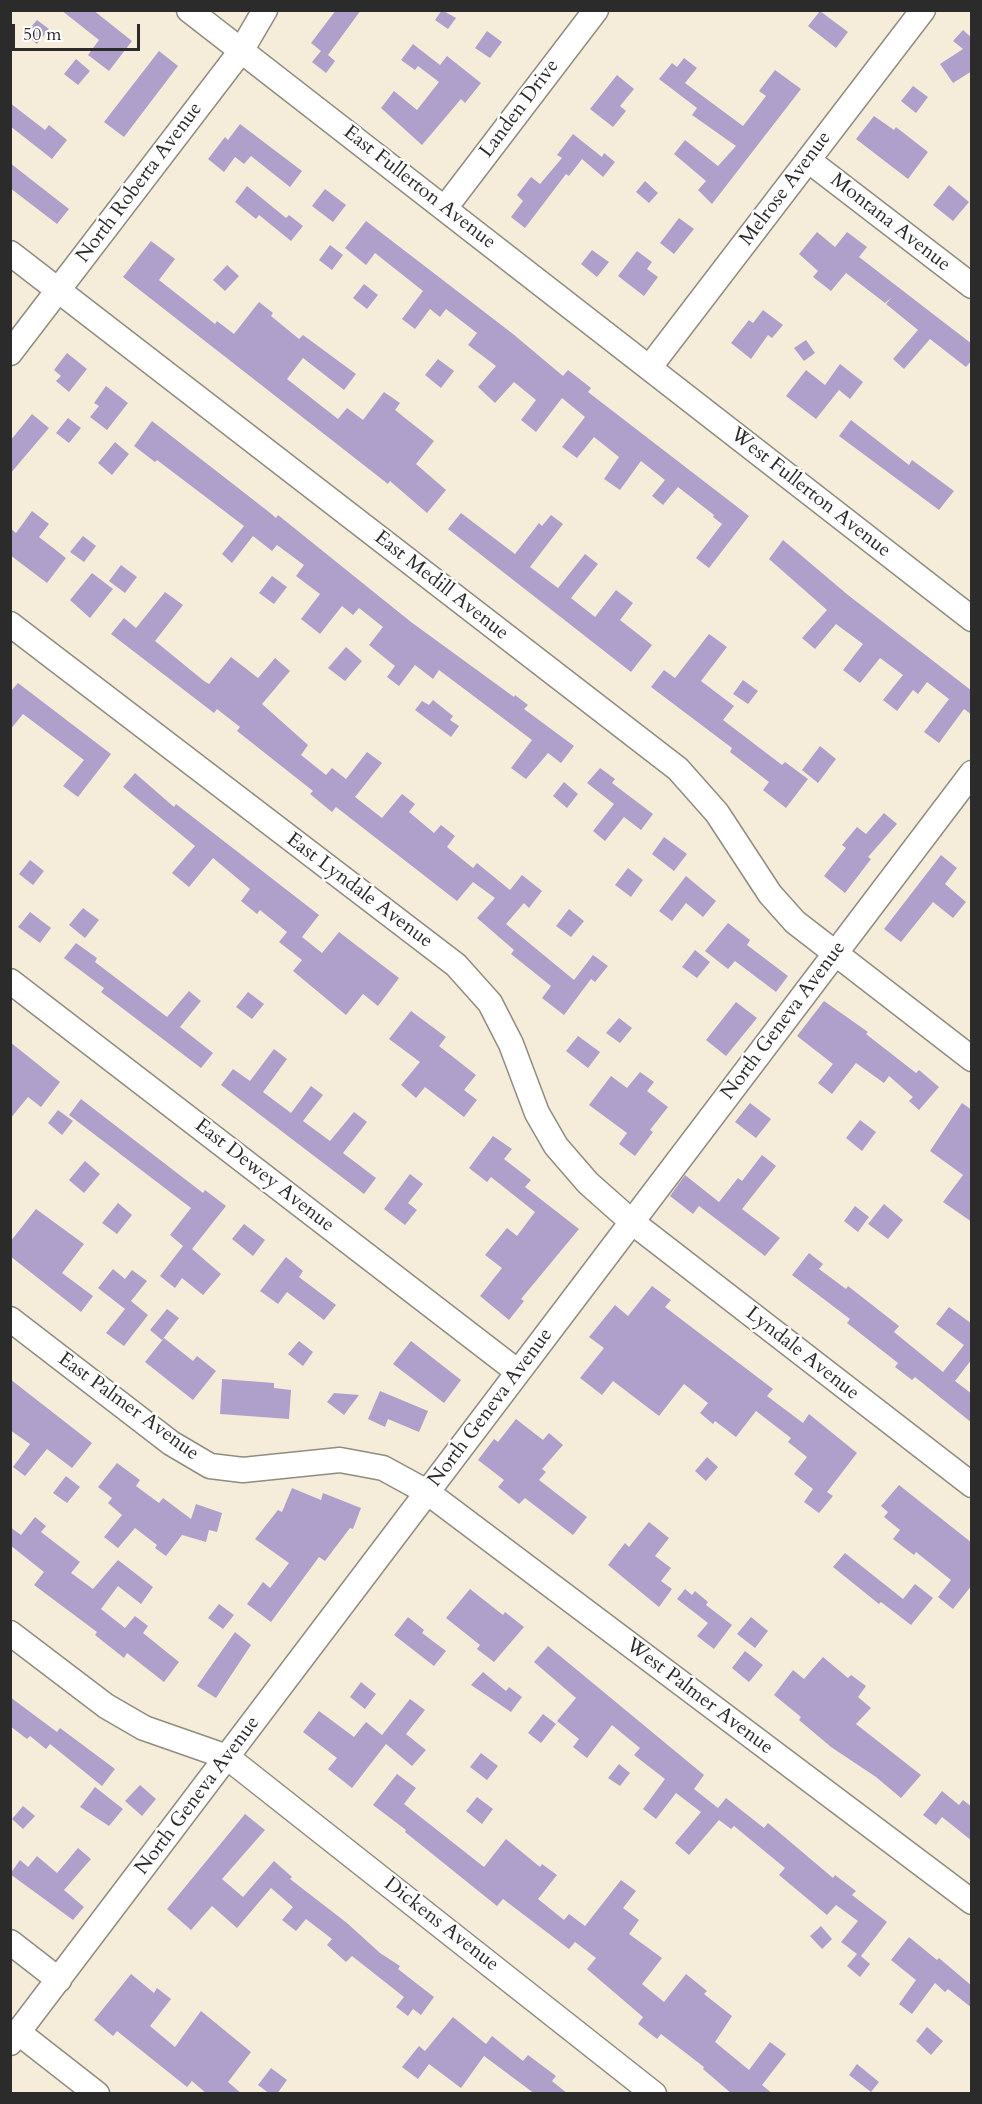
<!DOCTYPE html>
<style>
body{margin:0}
#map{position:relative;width:982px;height:2104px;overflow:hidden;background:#f6ecda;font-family:Cardo,serif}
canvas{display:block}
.frame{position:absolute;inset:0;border:12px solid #2b2b2b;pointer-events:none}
.scale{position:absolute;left:12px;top:24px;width:128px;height:27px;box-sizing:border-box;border:3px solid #2b2b2b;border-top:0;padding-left:8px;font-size:18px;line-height:21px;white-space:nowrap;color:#2b2b2b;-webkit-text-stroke:4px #fff;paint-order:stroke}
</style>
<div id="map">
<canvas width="982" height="2104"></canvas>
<div class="frame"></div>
<div class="scale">50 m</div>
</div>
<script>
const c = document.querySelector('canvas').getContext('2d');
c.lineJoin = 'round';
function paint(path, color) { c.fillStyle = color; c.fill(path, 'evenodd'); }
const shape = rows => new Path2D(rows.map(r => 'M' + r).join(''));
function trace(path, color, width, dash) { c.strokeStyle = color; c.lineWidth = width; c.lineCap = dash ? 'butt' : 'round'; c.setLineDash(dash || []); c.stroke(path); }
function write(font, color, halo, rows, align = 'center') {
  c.font = font + ' Cardo,serif'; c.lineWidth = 5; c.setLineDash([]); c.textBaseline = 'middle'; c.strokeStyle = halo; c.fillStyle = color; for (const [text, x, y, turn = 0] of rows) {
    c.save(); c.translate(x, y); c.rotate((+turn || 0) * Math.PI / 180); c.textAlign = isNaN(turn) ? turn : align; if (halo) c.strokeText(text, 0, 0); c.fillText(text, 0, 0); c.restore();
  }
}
const building = shape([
 [61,10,93,10,132,41,109,71,88,55,99,40],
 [336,10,361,10,328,55,335,61,326,73,312,62,321,51,311,43],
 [442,10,456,18,448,29,435,20],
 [820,11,848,32,836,48,808,26],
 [37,20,49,29,37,44,25,34],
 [963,30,972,38,972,71,953,83,940,64,963,49,953,41],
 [487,31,502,42,490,58,475,48],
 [413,44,440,65,447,56,481,83,465,103,461,99,422,145,381,108,394,91,417,110,439,82,418,66,415,70,401,60],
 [159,51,178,66,124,137,104,122],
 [684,58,697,68,685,83,743,126,766,96,759,91,775,70,801,89,712,204,698,190,706,181,674,154,685,140,718,166,736,146,692,115,697,108,659,79,672,63,677,67],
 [76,59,90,71,78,85,64,74],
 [617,75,634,89,620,106,626,111,613,127,590,109],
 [913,86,928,97,916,113,901,101],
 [10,103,45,130,49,125,67,140,52,159,10,126],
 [874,116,894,130,896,127,928,152,908,179,856,139],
 [240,124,302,171,290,187,251,156,244,164,235,157,224,172,208,159,225,137,228,140],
 [573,134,602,157,604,153,615,162,603,177,582,159,569,176,566,174,525,228,511,217,523,201,517,195,531,177,540,184,562,158,557,155],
 [10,163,69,209,57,224,10,188],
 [645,181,658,193,649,203,636,192],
 [949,185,969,202,953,221,933,205],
 [247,186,286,218,289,215,303,226,291,241,259,215,256,219,235,202],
 [325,189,346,205,333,222,312,206],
 [679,218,694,229,674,254,660,243],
 [366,221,513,334,563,376,568,370,591,388,588,392,749,516,709,568,696,558,722,524,713,517,714,515,678,487,663,505,652,496,665,480,641,461,620,490,604,479,619,457,594,437,577,458,562,447,585,417,562,398,536,432,521,420,536,400,514,382,495,403,478,387,496,366,468,345,477,333,446,309,440,317,430,309,415,329,402,319,423,291,375,253,366,265,345,248],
 [817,232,835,247,847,232,867,247,859,257,972,344,972,360,966,367,930,339,904,369,893,359,918,330,886,304,891,298,885,303,846,273,831,291,813,277,818,271,799,254],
 [151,241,175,259,159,280,215,324,217,321,234,334,259,302,273,313,271,316,299,339,303,335,356,374,344,390,303,358,287,379,338,419,347,408,363,420,384,392,400,403,395,410,434,441,416,464,446,490,427,513,390,481,388,484,123,277],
 [330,245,343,255,332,270,319,260],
 [592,250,609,262,597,277,581,264],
 [637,251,652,262,647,269,658,277,644,296,618,276],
 [227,265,239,276,225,291,213,280],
 [364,284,378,295,367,309,353,298],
 [763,310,783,325,772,338,768,335,751,359,731,343,749,320,753,323],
 [806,340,815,353,804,361,794,348],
 [67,353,87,369,69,392,56,381,61,376,54,370],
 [438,359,454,371,441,388,425,375],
 [840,364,863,382,850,399,839,390,816,419,786,396,806,370,825,385],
 [106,386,128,403,107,430,90,417,99,406,94,403],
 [32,414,49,428,10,474,10,441],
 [68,418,81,428,69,443,56,433],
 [851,420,909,465,912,460,954,491,939,510,839,436],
 [152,421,269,512,276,518,278,515,411,622,514,697,515,695,528,705,524,709,574,746,561,763,548,753,526,779,511,768,532,740,439,670,433,679,415,665,399,686,387,677,395,666,369,645,383,627,359,608,353,615,342,606,320,634,301,619,320,594,296,576,304,565,277,545,272,551,253,536,232,563,222,554,244,526,157,460,155,462,134,446],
 [115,442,129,454,112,475,98,463],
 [32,511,49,524,39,537,66,558,47,583,10,555,10,528,16,533],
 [461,513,515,554,539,523,542,526,551,515,563,524,530,567,558,588,585,554,598,564,571,598,595,617,616,590,633,603,620,620,652,645,631,672,448,529],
 [83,536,96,546,84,562,70,552],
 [783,540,848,595,972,691,972,715,964,709,939,743,924,732,949,699,927,682,918,694,913,690,897,711,883,700,903,675,880,658,860,683,843,670,863,644,836,624,815,649,802,638,827,610,769,559],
 [121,565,137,577,125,593,109,581],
 [92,573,113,589,90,618,70,600],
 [272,576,287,587,274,604,259,593],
 [165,592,183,605,155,641,204,681,209,684,231,657,258,678,275,658,290,671,262,704,308,745,301,755,326,775,332,768,346,779,367,752,382,763,355,797,382,818,402,794,415,804,409,812,434,833,441,825,455,836,447,847,473,868,477,863,510,890,522,875,542,891,529,908,524,903,506,924,574,980,593,955,608,966,595,982,591,979,564,1015,542,998,551,986,511,954,514,950,477,918,495,898,473,882,457,901,336,807,332,812,310,794,313,791,237,731,240,727,217,709,214,713,111,634,124,618,136,628],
 [709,634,727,647,701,681,734,706,723,720,782,765,785,762,808,779,786,808,763,790,769,782,730,752,732,748,651,687,664,670,675,678],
 [346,647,362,661,345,681,328,668],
 [743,680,758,691,748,704,733,694],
 [18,683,111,754,78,797,63,786,84,760,23,714,10,730,10,692],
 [433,700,453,716,450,720,459,726,451,737,415,710,422,701,429,705],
 [820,746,836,759,818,783,802,770],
 [600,768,615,779,612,783,653,814,641,830,624,817,605,841,593,831,614,804,587,783],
 [135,773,174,807,176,804,319,915,302,937,322,953,339,932,399,978,378,1006,363,994,346,1015,293,971,302,960,279,942,287,932,260,910,257,914,241,901,250,889,213,858,189,887,172,873,195,846,123,787],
 [564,782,578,794,567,808,553,796],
 [884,813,897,824,868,857,871,859,845,893,824,876,846,848,842,845,857,827,866,834],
 [664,837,687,854,674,871,652,854],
 [941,855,957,868,945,884,966,902,953,918,933,902,901,942,884,929],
 [30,860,44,871,33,885,19,874],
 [628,868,643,880,631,897,615,885],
 [686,876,716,901,703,917,686,903,672,921,659,911],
 [83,908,99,920,85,938,69,925],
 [569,909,584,921,571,937,556,926],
 [30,912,51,928,40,943,18,927],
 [728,923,750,940,747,945,788,976,776,992,735,961,728,969,705,951],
 [76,943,97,958,95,962,167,1017,189,991,201,1001,180,1027,213,1053,201,1068,101,992,104,988,64,958],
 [695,950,710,962,697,978,682,967],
 [248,992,264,1004,252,1019,236,1007],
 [824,1001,868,1032,866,1034,916,1073,919,1070,939,1087,919,1110,909,1101,913,1097,889,1076,884,1083,856,1063,832,1094,818,1083,833,1064,797,1036],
 [736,1002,757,1018,726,1056,706,1040],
 [411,1011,446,1037,439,1046,476,1075,464,1090,477,1100,464,1117,425,1087,416,1098,401,1085,420,1062,389,1039],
 [619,1018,632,1028,620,1043,606,1033],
 [578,1036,600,1052,588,1068,566,1051],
 [10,1042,60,1082,41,1107,28,1097,10,1119],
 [274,1049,287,1059,263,1092,291,1113,311,1086,323,1095,303,1121,330,1141,354,1112,367,1122,343,1153,376,1178,364,1194,221,1085,233,1069,250,1081],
 [640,1072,654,1082,647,1091,668,1107,650,1130,653,1132,635,1156,619,1144,627,1133,589,1105,611,1076,627,1088],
 [81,1099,203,1193,205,1190,226,1206,192,1249,221,1274,203,1295,182,1278,175,1288,160,1276,183,1246,170,1235,191,1208,69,1115],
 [750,1103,771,1119,756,1138,735,1122],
 [962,1103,972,1110,972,1222,943,1202,963,1175,930,1151],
 [58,1110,73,1121,62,1135,48,1123],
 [860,1120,876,1132,862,1151,846,1138],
 [493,1136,512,1149,504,1159,531,1180,525,1187,579,1229,521,1299,524,1301,509,1320,480,1296,502,1268,485,1255,507,1228,517,1236,535,1212,491,1177,487,1182,469,1168],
 [762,1155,776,1166,742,1209,780,1238,765,1256,699,1206,693,1214,670,1196,685,1175,719,1202,738,1178,742,1181],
 [85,1161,100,1174,84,1193,69,1180],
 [410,1174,423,1184,408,1203,417,1210,405,1225,384,1209],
 [118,1203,132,1215,117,1234,102,1223],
 [884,1204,903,1220,888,1239,868,1224],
 [855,1206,869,1217,858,1232,844,1221],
 [36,1209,84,1244,62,1273,93,1296,81,1312,10,1256,10,1242],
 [244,1224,265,1240,253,1256,232,1239],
 [809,1253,823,1264,819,1269,846,1289,848,1286,899,1326,894,1332,943,1372,964,1345,936,1324,949,1307,972,1324,972,1359,955,1381,972,1394,972,1423,915,1377,912,1380,895,1367,898,1363,847,1323,850,1319,792,1275],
 [286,1257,303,1271,299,1277,336,1305,324,1320,287,1292,278,1304,260,1291],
 [113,1269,125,1279,132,1270,147,1281,131,1301,148,1315,124,1346,106,1333,125,1309,98,1288],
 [652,1286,671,1300,665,1307,773,1389,767,1396,803,1423,809,1414,857,1453,827,1492,833,1496,819,1513,804,1502,813,1489,794,1474,807,1457,788,1442,791,1438,756,1411,736,1437,715,1421,713,1424,700,1413,708,1403,684,1384,659,1416,613,1381,602,1395,580,1378,604,1348,589,1337,615,1305,628,1316],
 [167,1309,179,1318,162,1340,150,1330],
 [164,1338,193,1361,197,1356,216,1371,193,1400,145,1362],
 [299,1341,313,1352,303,1366,288,1354],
 [411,1341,461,1380,444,1403,393,1364],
 [10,1379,92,1443,72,1468,47,1449,25,1476,13,1467,30,1444,10,1430],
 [222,1379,274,1383,274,1388,291,1390,289,1419,220,1414],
 [380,1391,428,1411,419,1432,388,1419,385,1427,368,1419],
 [334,1393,359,1395,344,1415,327,1402],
 [516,1419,543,1440,549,1433,563,1445,542,1469,546,1472,539,1480,587,1517,573,1535,525,1498,519,1504,498,1487,504,1480,478,1460,494,1439,498,1442],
 [707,1457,718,1467,706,1481,695,1471],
 [117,1463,140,1480,136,1486,159,1503,163,1498,191,1519,196,1504,222,1513,217,1532,209,1530,206,1542,182,1535,166,1556,155,1548,157,1545,135,1528,118,1548,104,1537,122,1515,108,1503,112,1498,98,1487],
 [66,1476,80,1487,67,1503,53,1493],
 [899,1485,972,1543,972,1585,953,1609,938,1597,951,1580,916,1552,914,1555,893,1539,900,1530,884,1517,888,1512,881,1506],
 [292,1488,321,1500,323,1493,361,1508,353,1529,350,1528,325,1561,319,1557,271,1622,247,1604,263,1582,270,1588,289,1563,255,1539,278,1510,282,1512],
 [35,1517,46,1526,41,1532,80,1562,71,1573,93,1589,118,1560,153,1587,141,1604,118,1586,101,1609,125,1628,135,1616,148,1626,143,1633,179,1662,164,1682,127,1653,124,1658,95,1635,97,1632,34,1585,44,1572,10,1545,10,1527,21,1535],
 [649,1522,669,1538,655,1556,671,1568,661,1581,672,1589,659,1607,608,1565,625,1543,629,1547],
 [845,1553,903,1599,915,1584,933,1598,911,1625,881,1602,879,1604,833,1567],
 [470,1589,503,1615,505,1612,524,1627,494,1662,477,1649,480,1645,446,1618],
 [685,1589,692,1595,695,1591,708,1602,706,1605,732,1625,714,1649,697,1636,708,1623,677,1599],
 [219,1604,234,1615,223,1629,208,1618],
 [408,1617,424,1630,422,1633,446,1651,434,1666,394,1635],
 [751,1617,768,1631,755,1648,737,1634],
 [235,1632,251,1645,216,1698,197,1686],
 [548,1646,704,1775,694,1789,718,1808,726,1798,764,1828,768,1823,833,1878,835,1875,856,1891,852,1895,887,1922,861,1956,870,1964,860,1977,847,1966,857,1954,841,1942,858,1921,836,1905,827,1915,779,1875,785,1868,734,1826,731,1829,719,1820,689,1855,675,1843,701,1812,676,1793,656,1819,643,1809,665,1779,634,1755,640,1748,612,1725,587,1758,573,1747,579,1739,557,1721,576,1698,534,1662],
 [745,1651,763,1665,749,1682,732,1668],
 [823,1657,848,1678,851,1675,866,1686,858,1697,871,1708,856,1724,921,1775,901,1798,876,1777,831,1747,799,1720,801,1717,774,1695,793,1670,804,1679],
 [483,1672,506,1691,509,1687,522,1697,511,1712,471,1685],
 [361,1682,376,1694,365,1709,350,1697],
 [10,1697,57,1732,60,1728,115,1769,102,1786,50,1744,46,1749,30,1736,27,1739,10,1726],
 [410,1699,425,1710,406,1734,426,1750,412,1766,386,1744,352,1788,328,1769,337,1758,303,1732,319,1711,354,1737,366,1722,382,1735],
 [543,1714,556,1724,541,1743,528,1733],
 [481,1753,498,1766,487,1780,470,1767],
 [619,1764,630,1773,620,1786,608,1778],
 [397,1774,416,1788,404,1804,484,1867,506,1839,540,1867,542,1864,557,1875,538,1899,564,1920,569,1914,585,1926,621,1880,636,1891,623,1908,639,1920,629,1934,662,1958,642,1984,664,2002,686,1974,707,1991,704,1994,732,2016,715,2042,749,2070,770,2042,786,2054,762,2085,773,2094,732,2094,703,2069,704,2067,661,2034,657,2039,638,2024,643,2017,587,1969,596,1958,575,1942,569,1949,503,1899,497,1906,405,1832,406,1830,373,1805],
 [140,1785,156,1799,142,1816,125,1801],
 [95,1787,123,1809,109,1826,80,1807],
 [942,1791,959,1805,963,1800,972,1807,972,1841,942,1817,936,1825,923,1815],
 [477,1797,493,1809,482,1824,466,1811],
 [23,1806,35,1816,23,1829,12,1819],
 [245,1814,265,1830,222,1879,243,1897,274,1861,292,1877,290,1879,347,1923,380,1953,400,1966,398,1969,434,1997,421,2015,413,2009,408,2016,396,2007,404,1997,352,1956,346,1962,327,1945,332,1939,306,1919,296,1931,282,1920,293,1907,271,1888,237,1928,212,1906,191,1930,167,1909],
 [78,1848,91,1859,64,1890,84,1907,73,1920,10,1874,20,1860,28,1867,37,1856,57,1873],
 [821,1926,832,1939,822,1949,810,1936],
 [909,1937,937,1960,939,1958,972,1986,972,2008,948,1989,945,1992,935,1983,912,2014,899,2004,916,1980,891,1960],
 [131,1974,154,1993,157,1988,171,1999,150,2026,175,2047,201,2011,251,2052,228,2082,242,2094,207,2094,192,2081,187,2087,117,2031,113,2036,94,2020],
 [453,2017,486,2044,492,2036,523,2061,528,2055,556,2076,552,2081,568,2094,535,2094,484,2056,461,2088,429,2064,418,2079,402,2067,419,2046,425,2051],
 [927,2027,943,2041,931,2055,916,2041],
 [857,2064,879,2082,871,2092,849,2075],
 [271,2068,287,2080,277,2094,270,2094,258,2085]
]);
const minor = shape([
 [189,10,972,619],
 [808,160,972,286],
 [445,208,596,10],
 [10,253,678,769,717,813,770,894,795,922,972,1059],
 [10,353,241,51,265,10],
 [649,368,923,10],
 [10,624,456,965,490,1003,511,1044,537,1113,556,1146,588,1183,632,1222,972,1485],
 [10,981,518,1372],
 [10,1319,171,1443,210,1466,243,1470,340,1460,383,1468,427,1492,972,1902],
 [10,1633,106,1706,144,1728,227,1757,654,2094],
 [10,1942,59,1980],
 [19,2033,97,2094],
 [10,2043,972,773]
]);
const streetNames = [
 ["Landen Drive",520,109,-53],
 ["North Roberta Avenue",140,183,-53],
 ["East Fullerton Avenue",419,188,38],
 ["Melrose Avenue",786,189,-53],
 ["Montana Avenue",890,223,38],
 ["West Fullerton Avenue",810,493,38],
 ["East Medill Avenue",441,586,38],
 ["East Lyndale Avenue",359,891,37],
 ["North Geneva Avenue",784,1021,-53],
 ["East Dewey Avenue",264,1176,38],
 ["Lyndale Avenue",802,1354,38],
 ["East Palmer Avenue",128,1407,36],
 ["North Geneva Avenue",491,1408,-53],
 ["West Palmer Avenue",699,1697,37],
 ["North Geneva Avenue",198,1796,-53],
 ["Dickens Avenue",441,1925,38]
];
paint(building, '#afa0cb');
trace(minor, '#908c82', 27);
trace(minor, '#fff', 24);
write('20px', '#2b2b2b', '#fff', streetNames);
</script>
